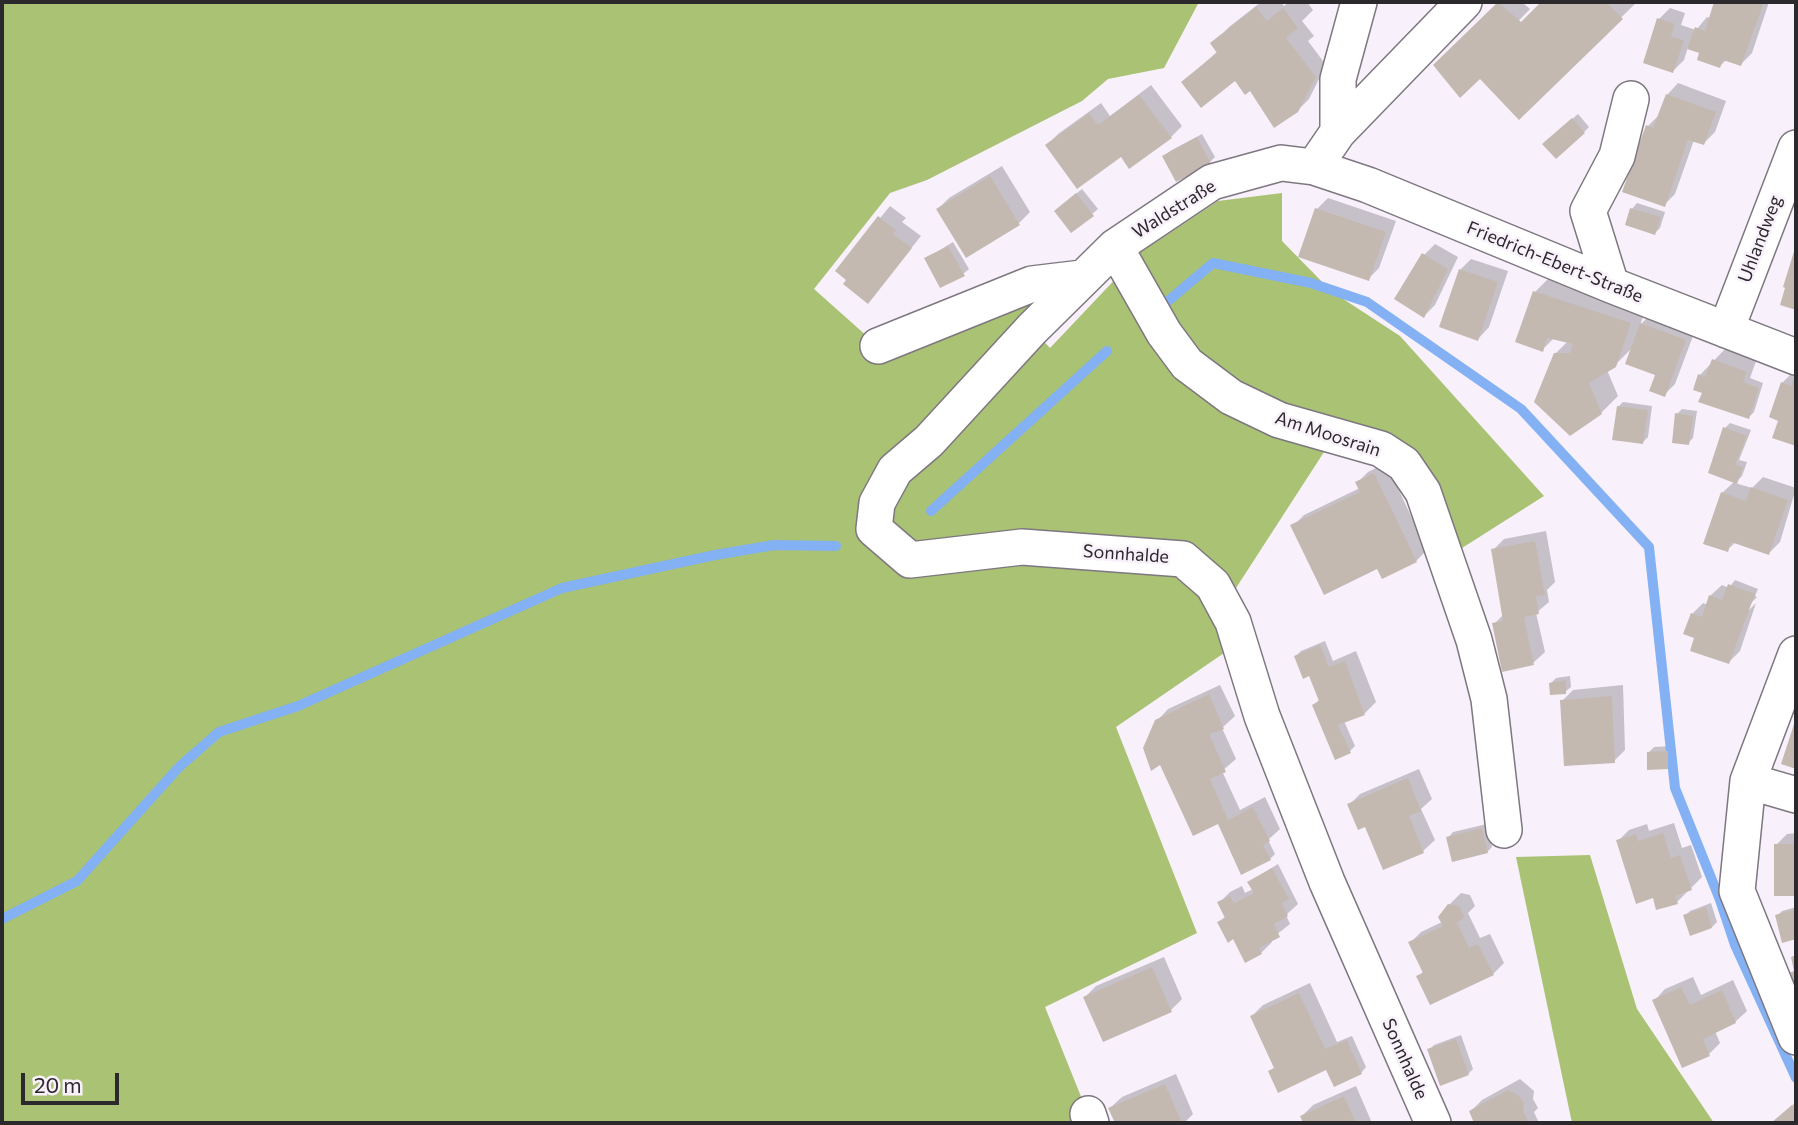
<!DOCTYPE html>
<meta charset="utf-8">
<style>
body{margin:0}
#map{position:relative;width:1798px;height:1125px;overflow:hidden;background:#f8f0fa;font-family:Commissioner,sans-serif}
canvas{display:block}
.frame{position:absolute;inset:0;border:4px solid #2c292c;pointer-events:none}
.scale{position:absolute;left:21px;top:1073px;width:98px;height:32px;box-sizing:border-box;border:4px solid #2c292c;border-top:0;padding-left:9px;font-size:21px;line-height:24px;white-space:nowrap;color:#2c292c;-webkit-text-stroke:5px #f8f0fa;paint-order:stroke}
</style>
<div id="map">
<canvas width="1798" height="1125"></canvas>
<div class="frame"></div>
<div class="scale">20 m</div>
</div>
<script>
const c = document.querySelector('canvas').getContext('2d');
c.lineJoin = 'round';
function paint(path, color) { c.fillStyle = color; c.fill(path, 'evenodd'); }
const shape = rows => new Path2D(rows.map(r => 'M' + r).join(''));
function trace(path, color, width, dash) { c.strokeStyle = color; c.lineWidth = width; c.lineCap = dash ? 'butt' : 'round'; c.setLineDash(dash || []); c.stroke(path); }
function write(font, color, halo, rows, align = 'center') {
  c.font = font + ' Commissioner,sans-serif'; c.lineWidth = 5; c.setLineDash([]); c.textBaseline = 'middle'; c.strokeStyle = halo; c.fillStyle = color; for (const [text, x, y, turn = 0] of rows) {
    c.save(); c.translate(x, y); c.rotate((+turn || 0) * Math.PI / 180); c.textAlign = isNaN(turn) ? turn : align; if (halo) c.strokeText(text, 0, 0); c.fillText(text, 0, 0); c.restore();
  }
}
const forest = shape([
 [2,2,1199,2,1164,68,1108,79,1082,101,927,180,890,193,814,289,878,346,1032,284,1032,329,1050,348,1141,252,1218,201,1282,193,1282,241,1331,291,1400,336,1544,496,1462,548,1429,477,1335,435,1225,605,1224,653,1116,727,1197,933,1045,1007,1088,1114,1070,1123,2,1123],
 [1590,855,1637,1009,1714,1123,1572,1123,1516,857]
]);
const shadow = shape([
 [1261,2,1281,2,1284,6,1289,2,1307,2,1313,10,1302,21,1314,36,1308,41,1326,65,1309,99,1297,111,1235,79,1183,82,1218,51,1213,44,1229,27],
 [1500,2,1522,2,1530,9,1504,36,1507,38,1544,2,1637,2,1519,117,1480,77,1435,65],
 [1716,2,1769,2,1752,53,1741,64,1727,59,1720,66,1701,52,1688,47,1684,60,1673,71,1659,19,1670,8,1685,13,1681,25,1696,30,1707,17,1711,18],
 [1678,83,1726,101,1715,132,1704,143,1694,140,1675,194,1664,205,1648,126,1659,115,1667,95],
 [1151,85,1182,126,1171,137,1121,155,1047,145,1058,134,1101,103,1110,116],
 [1578,114,1589,127,1584,132,1550,139],
 [1202,134,1215,157,1210,162,1164,156,1170,151],
 [1002,166,1030,212,1019,223,938,209,949,198],
 [1082,189,1098,209,1072,231,1061,206],
 [1328,198,1396,221,1379,268,1368,279,1317,209],
 [1637,203,1665,212,1660,228,1655,233,1627,224,1632,209],
 [890,206,906,218,902,222,921,236,868,302,848,280,837,271],
 [953,242,969,269,963,274,927,258],
 [1435,244,1458,257,1435,305,1424,316,1424,255],
 [1471,259,1508,271,1489,327,1478,339,1460,270],
 [1552,275,1647,306,1640,325,1653,312,1696,328,1675,384,1664,395,1657,374,1632,348,1615,365,1607,370,1618,396,1601,413,1555,354,1568,341,1554,338,1542,350,1517,341,1535,292],
 [1725,349,1756,361,1750,378,1763,383,1754,412,1749,417,1704,392,1700,375],
 [1793,372,1796,373,1796,444,1774,436,1780,419,1782,383],
 [1623,402,1652,406,1648,437,1643,442,1618,407],
 [1682,409,1697,411,1693,438,1688,443,1677,414],
 [1730,423,1751,430,1739,460,1747,462,1742,476,1735,483,1752,488,1763,477,1796,488,1780,542,1769,553,1736,542,1727,550,1722,493,1735,481,1725,428],
 [1386,463,1427,550,1416,561,1378,567,1293,526,1304,515,1360,488,1357,483,1368,472],
 [1546,531,1555,582,1547,590,1549,602,1536,613,1545,652,1533,663,1494,624,1504,614,1493,550,1504,539],
 [1735,580,1758,589,1755,596,1757,597,1746,608,1746,613,1756,603,1740,651,1729,662,1697,637,1692,614,1703,603,1708,605,1710,596,1722,585,1729,588],
 [1325,641,1333,661,1356,651,1376,702,1365,713,1344,721,1355,746,1350,751,1314,705,1320,699,1311,676,1296,656,1301,651],
 [1570,676,1571,687,1565,692,1551,683,1556,678],
 [1220,685,1235,716,1222,728,1236,759,1222,771,1240,810,1265,797,1280,829,1268,840,1275,854,1270,859,1219,822,1157,721,1168,709],
 [1623,685,1625,750,1614,761,1562,701,1573,690],
 [1673,746,1673,762,1668,767,1649,752,1654,747],
 [1419,769,1432,799,1421,809,1435,840,1423,851,1384,868,1366,824,1349,805,1360,794],
 [1674,823,1682,848,1691,845,1702,877,1677,902,1654,896,1618,841,1629,830,1647,824,1649,831],
 [1487,824,1492,847,1487,852,1448,838,1453,832],
 [1796,833,1796,894,1776,894,1776,845,1787,834],
 [1278,864,1298,904,1286,915,1290,924,1271,939,1272,942,1261,953,1234,937,1219,922,1226,916,1219,903,1230,892,1242,886,1245,893,1253,889,1249,882],
 [1461,893,1470,895,1475,906,1468,913,1480,938,1490,934,1504,963,1493,974,1418,976,1424,971,1410,943,1421,932,1442,922,1449,905],
 [1711,903,1717,922,1712,927,1685,916,1690,911],
 [1796,907,1796,937,1783,941,1777,916,1782,911],
 [1164,957,1182,999,1171,1010,1085,997,1096,986],
 [1693,977,1701,995,1733,980,1747,1011,1735,1022,1715,1031,1720,1043,1709,1054,1683,1066,1654,1001,1665,989],
 [1310,983,1337,1042,1352,1036,1366,1067,1361,1073,1327,1068,1270,1072,1275,1067,1252,1016,1263,1005],
 [1461,1035,1473,1069,1468,1074,1429,1050,1434,1045],
 [1176,1074,1193,1114,1184,1123,1117,1123,1110,1108,1122,1097],
 [1520,1079,1534,1091,1533,1099,1538,1108,1534,1112,1539,1123,1476,1123,1471,1111,1482,1100],
 [1356,1086,1372,1123,1305,1123,1302,1116,1313,1105],
 [1796,1102,1796,1123,1772,1123]
]);
const stream = shape([
 [1168,301,1213,263,1311,283,1367,302,1521,409,1649,547,1675,788,1720,900,1735,945,1796,1078],
 [931,511,1107,351],
 [2,919,77,881,179,767,219,732,298,706,562,588,715,555,774,545,836,546]
]);
const building = shape([
 [1498,2,1521,22,1541,2,1606,2,1623,19,1519,120,1480,79,1460,98,1433,65],
 [1714,2,1764,2,1741,66,1723,60,1720,68,1697,60,1699,53,1687,49,1695,27,1705,31],
 [1256,7,1267,21,1283,8,1298,28,1286,38,1316,77,1298,112,1274,128,1250,91,1245,95,1235,81,1201,108,1181,82,1217,53,1210,43],
 [1657,18,1675,24,1671,36,1684,41,1673,73,1643,63],
 [1666,94,1716,112,1704,145,1688,140,1665,207,1622,192,1646,125,1653,128],
 [1139,95,1172,138,1129,169,1121,157,1077,189,1045,145,1089,113,1098,125],
 [1572,118,1585,133,1556,159,1542,144],
 [1197,137,1211,164,1176,182,1162,156],
 [990,176,1020,225,966,258,936,209],
 [1076,193,1094,216,1071,233,1054,211],
 [1315,208,1386,232,1369,281,1298,257],
 [1630,208,1661,217,1655,235,1625,225],
 [878,216,896,230,893,234,912,248,868,304,843,284,846,280,835,271],
 [1796,245,1796,310,1780,305,1785,288,1783,287],
 [948,246,965,276,940,288,924,258],
 [1422,253,1448,269,1424,318,1394,299],
 [1459,269,1498,282,1478,341,1439,327],
 [1533,291,1631,323,1616,367,1589,383,1602,414,1570,436,1534,402,1554,353,1570,353,1573,344,1547,338,1543,352,1515,342],
 [1640,323,1686,340,1665,397,1649,391,1655,375,1625,364],
 [1712,359,1747,372,1743,382,1759,388,1749,419,1698,402,1702,393,1693,390,1698,374,1705,377],
 [1794,378,1796,379,1796,446,1772,438,1778,421,1769,417,1781,382,1791,386],
 [1617,406,1648,410,1643,444,1612,440],
 [1675,413,1693,416,1689,445,1672,443],
 [1723,427,1747,436,1735,465,1743,467,1737,484,1708,473],
 [1374,473,1417,562,1382,579,1377,569,1324,595,1290,525,1360,492,1355,482],
 [1751,487,1788,500,1769,555,1731,542,1728,552,1703,544,1721,492,1746,501],
 [1535,541,1545,595,1536,596,1539,614,1524,617,1534,665,1502,672,1492,623,1503,621,1491,549],
 [1728,584,1755,594,1729,664,1690,651,1694,638,1683,634,1691,613,1702,617,1709,595,1722,600],
 [1320,645,1329,667,1345,661,1365,715,1338,725,1351,753,1335,760,1312,705,1319,701,1309,676,1303,679,1294,656],
 [1566,680,1566,694,1550,695,1549,683],
 [1209,694,1224,729,1209,734,1226,772,1210,779,1228,820,1253,807,1270,841,1263,845,1271,860,1241,875,1218,824,1193,836,1160,765,1151,771,1143,748,1155,720],
 [1612,696,1615,763,1564,766,1560,700],
 [1796,718,1796,769,1781,764],
 [1668,751,1668,769,1647,770,1647,752],
 [1408,778,1421,811,1409,816,1424,853,1383,870,1365,827,1358,830,1347,804],
 [1482,828,1488,853,1452,862,1446,837],
 [1663,833,1671,858,1680,855,1692,890,1675,896,1678,904,1656,910,1653,898,1636,904,1616,840,1636,834,1638,841],
 [1774,844,1796,844,1796,896,1774,896],
 [1272,868,1289,899,1282,903,1288,916,1274,924,1280,937,1259,948,1262,954,1245,963,1233,939,1228,943,1217,922,1225,918,1217,902,1230,896,1234,903,1254,893,1247,882],
 [1448,904,1459,906,1465,918,1457,922,1469,948,1478,944,1494,975,1430,1005,1416,976,1423,973,1408,942,1443,926,1438,917],
 [1706,907,1712,928,1690,936,1683,915],
 [1796,909,1796,939,1782,943,1775,915],
 [1796,955,1796,993,1789,973,1794,971,1791,957],
 [1152,967,1172,1012,1103,1042,1083,997],
 [1681,987,1690,1005,1722,990,1736,1023,1703,1039,1710,1056,1682,1068,1652,1000],
 [1299,993,1325,1049,1347,1040,1362,1074,1334,1087,1326,1070,1278,1093,1268,1071,1274,1068,1250,1016],
 [1456,1039,1469,1075,1440,1086,1427,1049],
 [1165,1084,1182,1123,1115,1123,1108,1108],
 [1508,1090,1518,1095,1524,1103,1523,1111,1528,1121,1524,1123,1474,1123,1469,1111],
 [1344,1096,1356,1123,1303,1123,1300,1116],
 [1792,1105,1796,1110,1796,1123,1771,1123]
]);
const street = shape([
 [1338,132,1338,79,1359,2],
 [1314,167,1338,132,1464,2],
 [1115,247,1164,333,1187,364,1231,397,1279,420,1381,449,1404,464,1423,492,1474,640,1489,699,1504,830],
 [1611,285,1588,211,1617,156,1631,99],
 [1726,330,1796,148],
 [878,346,1032,284,1082,278],
 [1796,654,1748,781,1737,891,1796,1037],
 [1748,781,1796,795],
 [1088,1114,1091,1123],
 [1433,1123,1327,882,1262,716,1233,622,1213,585,1183,559,1022,547,910,560,874,529,877,503,895,470,929,441,1032,329,1115,247,1212,182,1281,163,1314,167,1368,185,1611,285,1796,357]
]);
const streetNames = [
 ["Waldstraße",1174,209,-32],
 ["Uhlandweg",1760,239,-69],
 ["Friedrich-Ebert-Straße",1555,262,22],
 ["Am Moosrain",1328,434,18],
 ["Sonnhalde",1126,554,4],
 ["Sonnhalde",1405,1059,66]
];
paint(forest, '#a9c274');
paint(shadow, '#0003');
trace(stream, '#83b1f3', 10);
paint(building, '#c3b9b1');
trace(street, '#7e7780', 38);
trace(street, '#fff', 35);
write('18px', '#2c292c', '#f8f0fa', streetNames);
</script>
